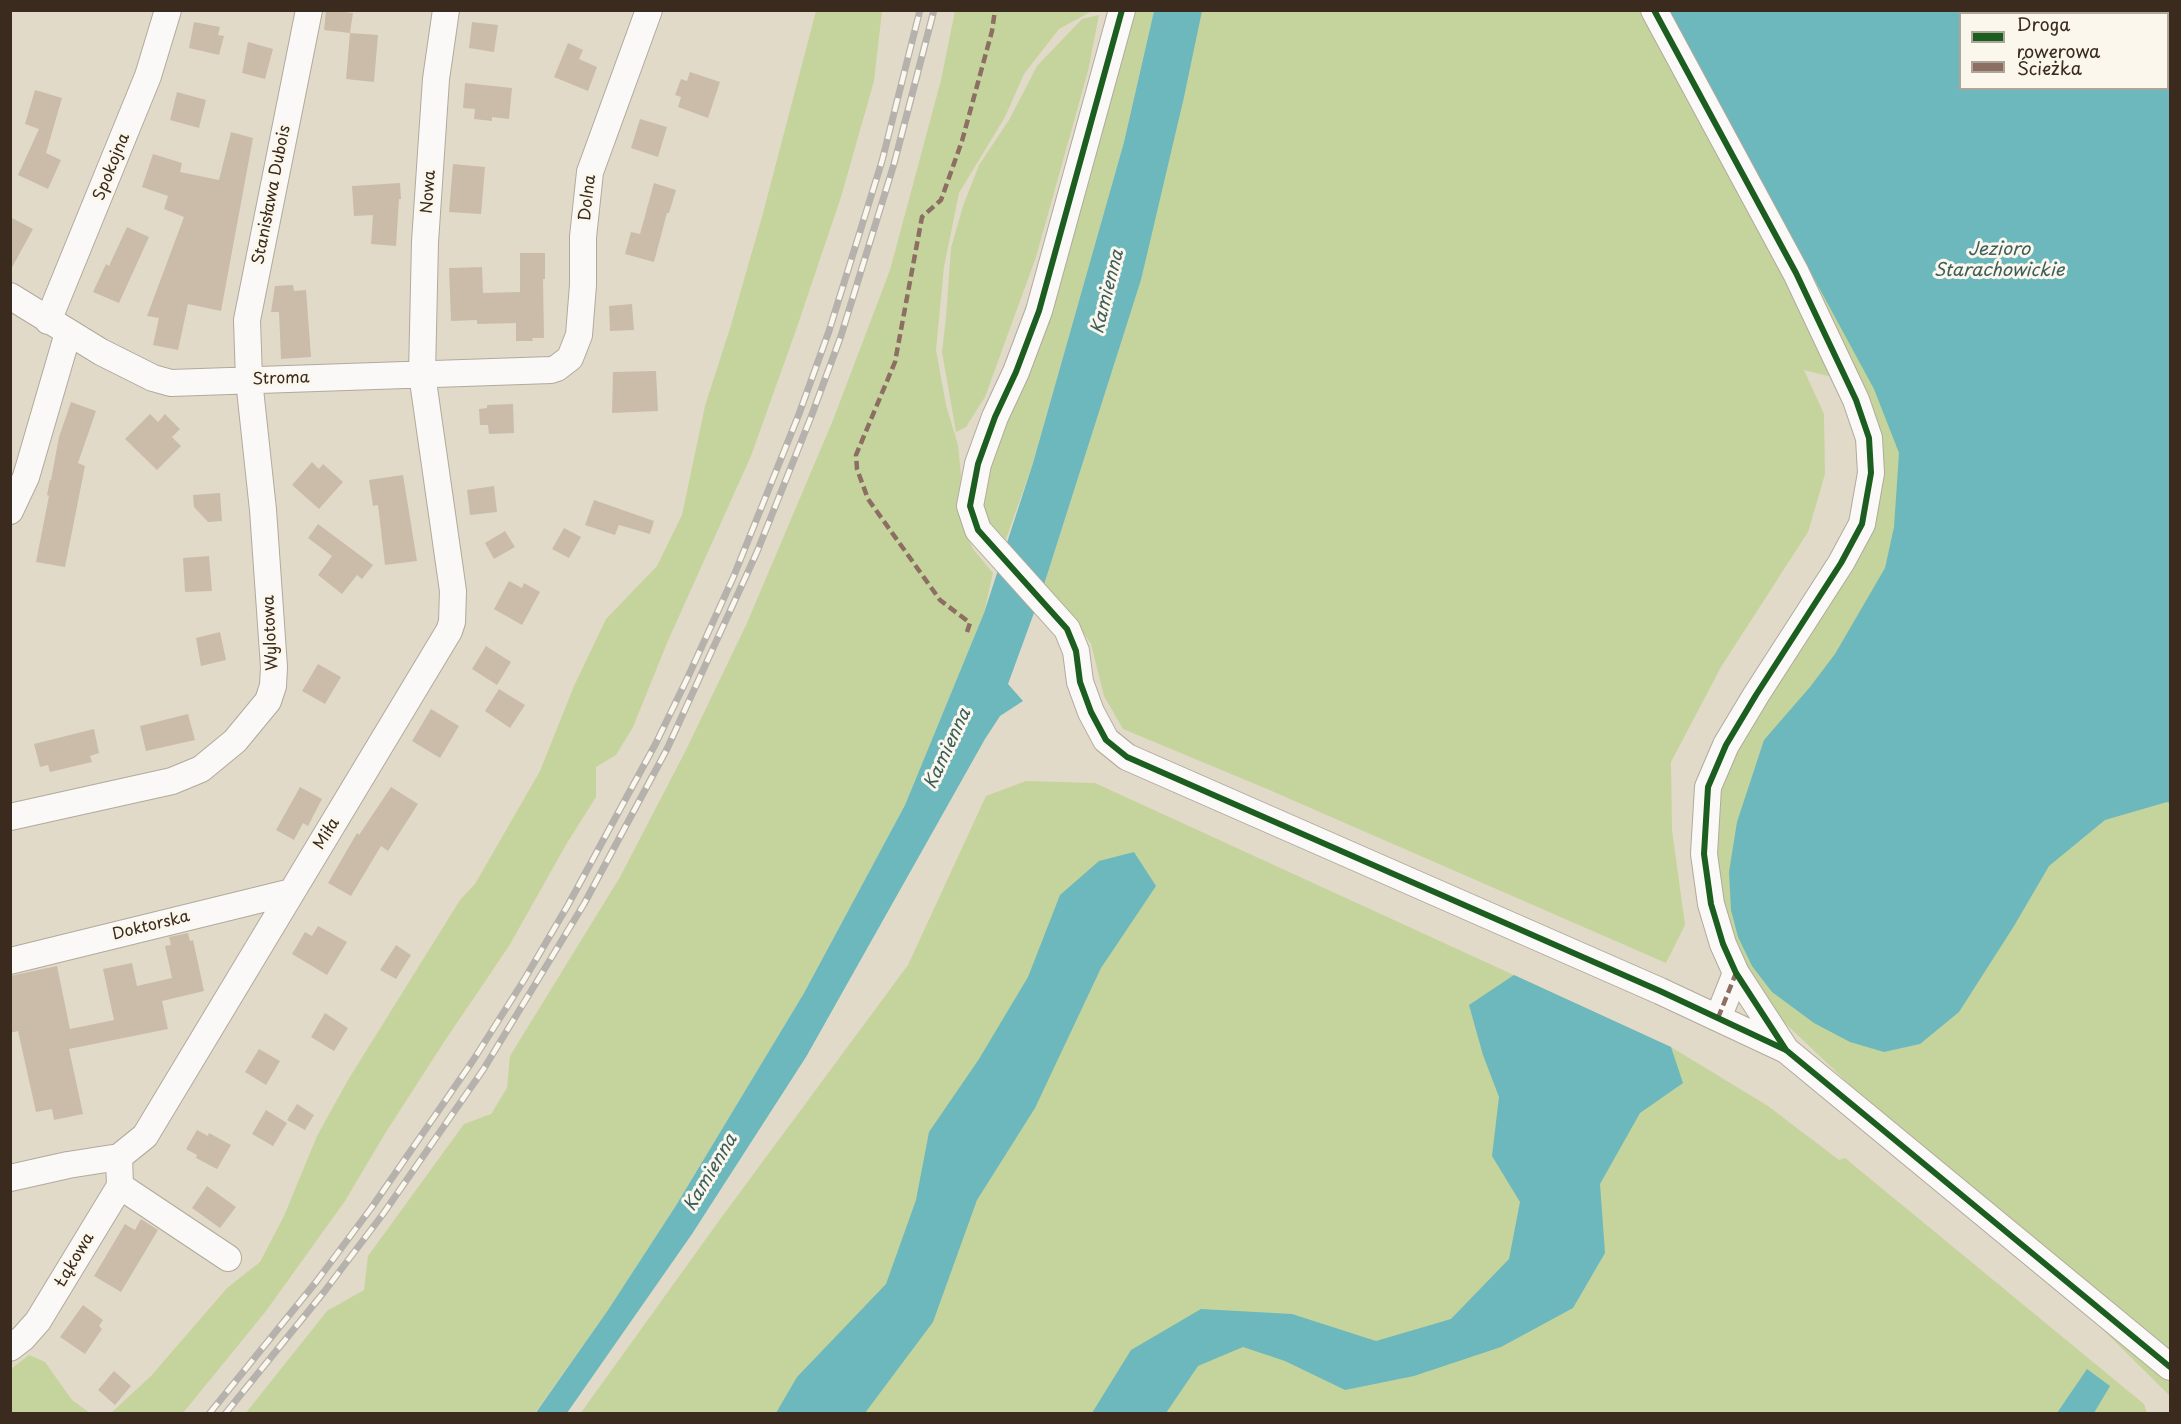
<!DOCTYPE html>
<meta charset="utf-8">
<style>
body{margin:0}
#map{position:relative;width:2181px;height:1424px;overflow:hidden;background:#e2dac8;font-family:"Playpen Sans",sans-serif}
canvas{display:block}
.frame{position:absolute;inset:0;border:12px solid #3b2a1e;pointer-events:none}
.legend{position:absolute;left:1959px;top:12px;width:210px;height:78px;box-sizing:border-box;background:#fbf7ec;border:2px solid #aea59a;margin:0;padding:8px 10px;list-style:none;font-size:18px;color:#3b2a1e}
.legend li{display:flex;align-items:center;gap:12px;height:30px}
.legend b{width:30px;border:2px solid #aea59a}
</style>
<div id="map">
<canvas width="2181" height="1424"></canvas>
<div class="frame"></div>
<ul class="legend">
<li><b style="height:8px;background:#1b5e20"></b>Droga rowerowa</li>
<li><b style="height:8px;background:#8d6e63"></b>Ścieżka</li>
</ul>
</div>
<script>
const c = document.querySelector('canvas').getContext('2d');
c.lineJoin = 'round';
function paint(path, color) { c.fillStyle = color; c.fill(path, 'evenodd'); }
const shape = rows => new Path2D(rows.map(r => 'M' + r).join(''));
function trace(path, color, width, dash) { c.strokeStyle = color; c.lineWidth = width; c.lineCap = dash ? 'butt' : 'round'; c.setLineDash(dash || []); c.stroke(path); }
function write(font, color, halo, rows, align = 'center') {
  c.font = font + ' "Playpen Sans",sans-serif'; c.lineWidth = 6; c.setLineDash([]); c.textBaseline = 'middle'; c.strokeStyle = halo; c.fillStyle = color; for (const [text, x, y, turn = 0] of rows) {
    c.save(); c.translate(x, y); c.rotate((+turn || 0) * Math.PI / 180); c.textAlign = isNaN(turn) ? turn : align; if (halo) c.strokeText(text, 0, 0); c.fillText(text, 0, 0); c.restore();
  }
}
const green = shape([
 [816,11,882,11,874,81,841,197,796,330,751,456,667,643,633,727,616,755,596,767,596,797,567,843,509,946,444,1042,386,1132,345,1201,266,1311,183,1413,111,1413,151,1376,227,1288,260,1262,284,1216,317,1136,348,1080,460,900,475,884,540,771,574,686,606,619,657,566,682,515,705,406,731,325,762,217],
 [955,11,1092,11,1059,29,1024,74,1005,117,959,193,944,267,936,350,946,405,958,445,961,475,959,517,973,549,993,573,984,613,905,805,804,993,675,1207,608,1310,535,1413,245,1414,327,1311,364,1290,368,1256,464,1124,491,1114,507,1088,510,1056,620,877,686,750,747,623,833,420,890,270,941,80],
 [1130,11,1154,11,1124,142,1033,463,1005,542,994,543,980,509,981,485],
 [1201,11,1848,11,1960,88,2170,185,2170,1396,1984,1212,1729,970,1709,795,1870,529,1864,385,1804,370,1824,414,1825,474,1808,532,1721,667,1671,762,1672,830,1685,925,1666,963,1267,789,1123,729,1104,696,1091,644,1067,609,1042,591,1141,280],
 [1099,15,1088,71,1036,257,985,397,966,427,956,432,942,352,946,317,951,248,963,206,979,165,1009,120,1037,66,1082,19],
 [1026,781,1095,783,1671,1047,1768,1106,1839,1160,1845,1158,2144,1404,2147,1413,580,1414,721,1218,908,965,986,796],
 [29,1355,45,1362,72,1400,90,1413,11,1413,11,1369]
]);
const water = shape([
 [1154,11,1202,11,1184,97,1141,280,1042,591,1008,684,1023,701,1000,716,985,739,806,1057,692,1234,567,1413,535,1414,608,1310,675,1207,804,993,905,805,984,613,1033,463,1124,142],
 [1669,11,2170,11,2170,803,2167,802,2105,820,2049,866,2014,926,1959,1012,1920,1044,1884,1052,1850,1042,1814,1023,1772,992,1752,966,1738,937,1731,910,1729,872,1737,822,1764,740,1810,687,1835,654,1885,568,1894,527,1899,453,1874,389],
 [1960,14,2168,14,2168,88,1960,88],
 [1134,852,1156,886,1101,968,1035,1108,977,1200,933,1322,865,1413,776,1413,797,1377,886,1284,916,1200,929,1132,979,1059,1028,977,1060,895,1099,861],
 [1514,975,1671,1047,1683,1083,1640,1113,1600,1184,1605,1253,1573,1308,1501,1347,1414,1376,1345,1390,1285,1361,1243,1347,1198,1366,1166,1413,1092,1413,1131,1350,1201,1309,1292,1314,1376,1341,1451,1319,1509,1259,1520,1202,1492,1156,1499,1097,1483,1055,1469,1005],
 [2087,1369,2110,1386,2094,1413,2057,1413]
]);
const building = shape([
 [326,10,353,13,350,33,378,35,374,82,346,79,350,33,324,30],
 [194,22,220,27,218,35,224,36,219,55,189,48],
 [472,22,498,25,494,52,469,48],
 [248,42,273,49,265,79,242,73],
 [568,43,583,50,579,59,597,67,588,91,554,77],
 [690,72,720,82,708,118,678,107,681,97,675,95,681,79,687,81],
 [465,83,512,88,509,119,492,117,492,121,474,119,475,109,463,108],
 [35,90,62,98,46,153,61,160,48,189,18,175,39,129,25,124],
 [177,92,206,100,199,128,170,120],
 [640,119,667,127,658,157,631,148],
 [231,132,253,138,221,311,188,304,178,350,153,345,159,318,147,316,184,217,164,209,168,196,142,187,153,154,182,163,180,172,219,180],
 [453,164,485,167,481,214,449,212],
 [400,183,401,199,399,199,396,246,371,244,373,215,354,216,352,186],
 [654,183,676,190,669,213,667,213,654,262,625,254,631,232,640,234],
 [10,217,33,229,10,271],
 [127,227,149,237,119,303,93,292,106,264,109,266],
 [520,253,545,253,545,279,543,279,544,338,532,338,533,341,516,341,516,323,477,324,477,320,451,321,449,268,482,267,483,293,520,292],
 [293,285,294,291,306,290,311,357,281,359,279,312,271,312,275,286],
 [632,304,634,330,610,331,609,306],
 [656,371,658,411,612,413,613,372],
 [71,402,96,411,78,463,85,466,65,567,36,562,49,496,47,495,50,480,51,480,59,437],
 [513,404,514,433,489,434,488,425,480,425,479,409,487,408,487,405],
 [150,414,158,422,165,414,180,429,172,437,181,446,157,470,125,439],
 [312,462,319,469,323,464,343,482,319,509,292,485],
 [403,475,417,561,385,565,378,505,373,506,369,480],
 [494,486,497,512,470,515,467,490],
 [220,493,222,521,208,522,194,507,193,495],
 [594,500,654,521,650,534,619,525,615,535,585,525],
 [318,524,373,565,362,579,357,575,342,594,318,575,332,556,308,538],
 [564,528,581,537,569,558,552,549],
 [505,531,515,547,494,559,485,543],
 [209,556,212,591,185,592,183,558],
 [509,581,522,588,524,583,540,592,522,625,494,609],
 [220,632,226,660,201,666,196,638],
 [486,646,511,662,497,685,472,669],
 [318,664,341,677,325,704,302,691],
 [499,689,525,705,510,728,485,711],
 [431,709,459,726,440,758,412,741],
 [188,714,195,740,146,751,140,726],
 [94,729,99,753,90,756,92,762,50,772,48,765,40,767,34,744],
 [300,787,322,799,308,826,303,823,294,840,276,830],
 [391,787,418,804,388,851,381,846,351,896,328,883,357,833,359,835],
 [318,926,347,942,327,975,292,954,305,932,312,936],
 [188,933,190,941,193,940,204,991,162,1001,168,1029,69,1049,83,1114,54,1120,52,1109,36,1112,18,1031,10,1033,10,976,57,966,70,1029,114,1020,103,969,132,963,137,986,172,978,165,946,171,945,169,937],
 [396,945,411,955,396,979,380,970],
 [325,1013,348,1028,334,1051,311,1037],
 [259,1049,280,1061,266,1085,245,1072],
 [297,1104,314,1115,305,1130,287,1120],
 [266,1110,287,1123,273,1146,252,1134],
 [197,1130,208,1136,209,1133,231,1145,217,1169,196,1158,197,1155,186,1149],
 [207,1186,236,1207,220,1228,192,1208],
 [141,1219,158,1230,121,1292,94,1276,125,1224,135,1230],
 [83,1305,103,1320,99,1326,102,1329,85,1354,60,1337],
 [114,1371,131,1386,115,1405,98,1390]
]);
const street = shape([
 [1122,10,1039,311,1016,372,995,417,978,464,970,506,978,530,1067,629,1076,651,1080,682,1091,712,1106,740,1127,757,1660,991,1786,1050,2170,1367],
 [1654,10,1796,273,1856,400,1869,438,1871,473,1862,524,1841,563,1756,695,1726,745,1708,787,1704,854,1711,904,1723,944,1736,973,1786,1050],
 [10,296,101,352,153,378,171,383,551,370,557,368,570,358,579,335,583,285,583,237,590,172,649,10],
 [48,321,148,76,168,10],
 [10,511,26,477,68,333],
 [10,817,172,781,201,769,235,741,268,701,273,686,274,667,263,510,249,380,247,320,309,10],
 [10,961,291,892],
 [1718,1018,1736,973],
 [10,1178,68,1165,119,1157,145,1136,449,631,452,622,453,591,422,374,425,242,436,79,446,10],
 [120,1186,228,1258],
 [10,1348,23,1338,38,1321,120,1186,119,1157]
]);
const rail = shape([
 [209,1414,316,1282,372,1207,474,1059,524,980,568,905,656,743,687,679,733,578,799,414,829,331,882,161,920,10],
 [225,1414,324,1292,383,1214,483,1070,584,904,667,749,757,552,811,417,841,336,894,164,934,10]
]);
const quiet = shape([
 [967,632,970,623,940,600,868,499,857,469,856,455,895,362,922,217,941,200,962,141,992,31,995,10],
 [1718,1018,1736,973]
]);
const cycleway = shape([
 [1122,10,1039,311,1016,372,995,417,978,464,970,506,978,530,1067,629,1076,651,1080,682,1091,712,1106,740,1127,757,1660,991,1786,1050,2170,1367],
 [1654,10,1796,273,1856,400,1869,438,1871,473,1862,524,1841,563,1756,695,1726,745,1708,787,1704,854,1711,904,1723,944,1736,973,1786,1050]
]);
const streetNames = [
 ["Spokojna",112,167,-68],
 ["Nowa",429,192,-86],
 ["Stanisława Dubois",272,195,-79],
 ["Dolna",588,198,-83],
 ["Stroma",281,379,-2],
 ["Wylotowa",271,633,-93],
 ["Miła",327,834,-58],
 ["Doktorska",151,926,-14],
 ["Łąkowa",75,1260,-59]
];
const waterNames = [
 ["Jezioro",1999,250],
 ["Starachowickie",1999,271],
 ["Kamienna",1108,292,-76],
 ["Kamienna",948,749,-65],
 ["Kamienna",711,1173,-59]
];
paint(green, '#c5d49c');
paint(water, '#6cb8bd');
paint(building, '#cabca9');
trace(street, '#b0aa9d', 28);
trace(street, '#fbf9f7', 26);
trace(rail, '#b5b2ae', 7);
trace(rail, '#fbf7ec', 4.5, [14]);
trace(quiet, '#8d6e63', 4.5, [9, 4.5]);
trace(cycleway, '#1b5e20', 6);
write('16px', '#3b2a1e', '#fbf7ec', streetNames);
write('italic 18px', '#3b5d5c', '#fbf7ec', waterNames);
</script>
